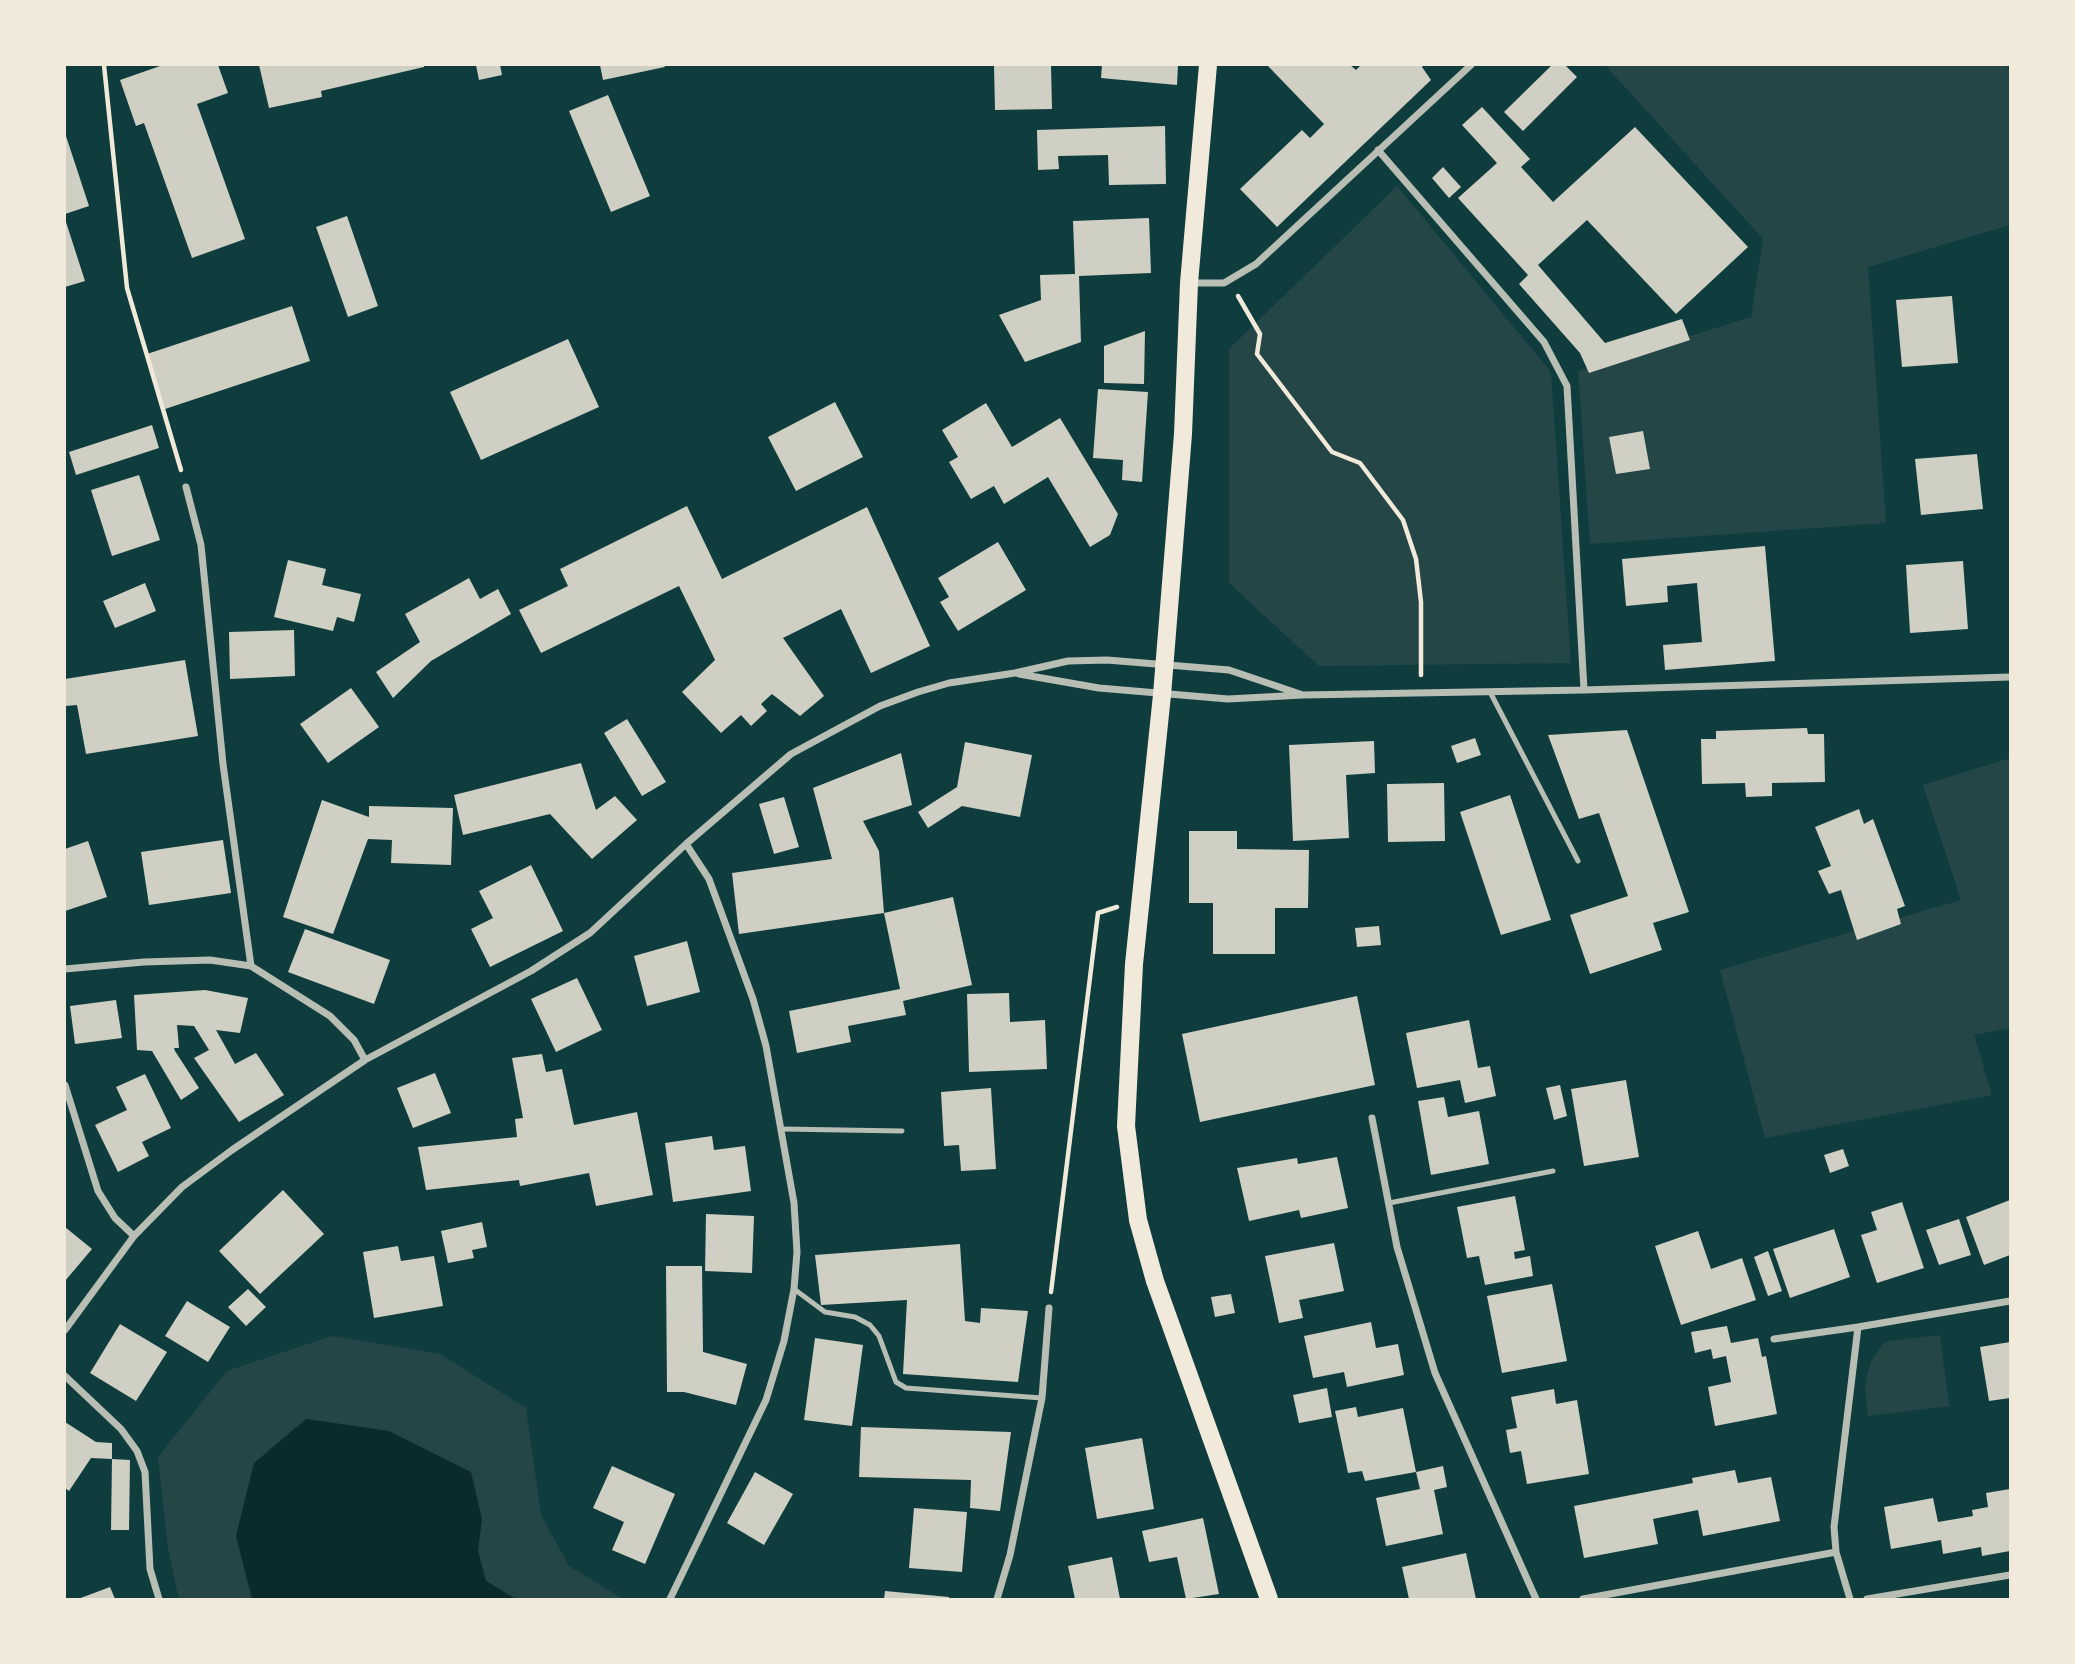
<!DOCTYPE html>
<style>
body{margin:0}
#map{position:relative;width:2075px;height:1664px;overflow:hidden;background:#0f3d3e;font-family:"Archivo Narrow",sans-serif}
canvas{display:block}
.frame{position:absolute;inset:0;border:66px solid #f1e9da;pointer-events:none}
</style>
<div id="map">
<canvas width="2075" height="1664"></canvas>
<div class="frame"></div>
</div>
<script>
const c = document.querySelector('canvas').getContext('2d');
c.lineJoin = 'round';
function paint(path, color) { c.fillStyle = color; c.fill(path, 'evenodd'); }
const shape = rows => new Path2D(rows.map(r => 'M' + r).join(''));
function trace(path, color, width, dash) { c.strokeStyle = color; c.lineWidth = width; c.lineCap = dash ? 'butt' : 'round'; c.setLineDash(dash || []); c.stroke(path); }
const green = shape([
 [1605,65,2005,65,2010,71,2010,225,1868,267,1886,523,1590,544,1578,371,1751,317,1763,239],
 [1397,186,1551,372,1571,663,1319,666,1229,583,1229,349],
 [2010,758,2010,1028,1974,1035,1992,1095,1765,1138,1720,970,1961,900,1923,785],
 [1940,1335,1949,1406,1868,1416,1865,1387,1867,1376,1871,1362,1882,1345,1889,1341],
 [332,1336,440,1354,526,1408,541,1515,569,1566,623,1599,179,1599,168,1549,158,1457,227,1371]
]);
const water = shape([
 [306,1419,389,1431,471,1472,482,1519,478,1551,486,1581,516,1599,252,1599,236,1536,254,1463]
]);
const building = shape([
 [163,65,218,65,228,93,197,104,245,239,192,258,144,123,136,126,120,80],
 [259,65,424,65,424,67,321,91,322,97,269,108],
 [476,65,500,65,502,75,479,80],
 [600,65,664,65,665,67,603,80],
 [994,65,1051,65,1052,109,995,110],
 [1102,65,1178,65,1177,85,1101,78],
 [1267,65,1350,65,1356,70,1361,65,1424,65,1422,67,1431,80,1277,227,1240,189,1302,130,1310,138,1324,124],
 [1552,65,1565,65,1577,77,1523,131,1504,112],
 [608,95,650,196,611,212,569,111],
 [1482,107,1530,159,1521,167,1553,202,1635,127,1748,247,1676,314,1587,220,1538,265,1605,343,1682,319,1690,340,1589,373,1580,353,1519,284,1528,275,1458,198,1497,163,1462,125],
 [1165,126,1166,184,1109,185,1108,155,1058,156,1059,169,1038,170,1037,130],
 [65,133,89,206,65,214],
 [1443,167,1461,187,1449,198,1432,178],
 [347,216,378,306,348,317,316,227],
 [1149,218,1151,273,1079,276,1081,342,1025,362,999,315,1041,300,1040,275,1075,274,1073,221],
 [65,219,85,281,65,287],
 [1952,296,1958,363,1902,367,1896,300],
 [292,306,310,361,165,409,147,354],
 [1145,331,1144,384,1104,383,1104,346],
 [568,339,599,407,481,460,450,392],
 [1098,389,1148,392,1142,482,1122,480,1123,460,1093,458],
 [835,402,863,457,796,491,768,437],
 [986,403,1012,447,1060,418,1118,514,1110,535,1090,547,1048,477,1004,504,994,486,971,499,949,462,958,457,942,430],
 [152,425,159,448,76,475,69,452],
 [1643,431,1650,469,1616,474,1609,437],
 [1977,454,1983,509,1921,515,1915,459],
 [139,475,160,540,112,556,91,490],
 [687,506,722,579,867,507,930,646,871,673,841,609,783,638,824,696,800,716,772,694,761,704,767,711,751,726,741,715,721,733,682,692,715,660,679,586,541,653,519,610,568,586,560,569],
 [998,542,1026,590,958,631,940,602,949,597,938,578],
 [1765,546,1775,661,1665,670,1663,645,1702,642,1697,583,1667,586,1668,602,1626,606,1622,559],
 [288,560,326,569,322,585,361,594,354,622,337,617,333,631,274,617],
 [1963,561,1968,629,1910,633,1906,565],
 [469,578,480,599,498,589,511,614,431,661,393,698,376,672,420,642,405,614],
 [145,583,156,611,115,628,103,601],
 [294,630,295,676,230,679,229,632],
 [185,660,198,736,86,754,77,705,65,706,65,679],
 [351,688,379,727,328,763,300,724],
 [627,719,666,782,642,796,604,733],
 [1807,728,1808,734,1824,734,1825,782,1772,783,1772,796,1746,797,1745,783,1702,784,1701,739,1716,739,1716,731],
 [1627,730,1689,912,1653,923,1662,950,1590,974,1570,915,1628,896,1599,813,1579,819,1548,735],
 [1475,738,1481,755,1457,763,1451,746],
 [1374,741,1375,773,1346,775,1349,838,1293,841,1289,745],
 [965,742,1032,755,1020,817,962,806,928,828,918,812,957,787],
 [901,753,912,805,863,821,879,851,884,913,953,897,972,985,903,1001,906,1015,848,1026,851,1042,797,1053,789,1011,900,989,884,913,739,934,732,873,832,859,813,788],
 [581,763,596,810,615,796,637,820,592,859,550,814,463,835,454,795],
 [1444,783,1445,841,1388,842,1387,784],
 [1510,795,1551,920,1501,935,1460,812],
 [784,797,799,847,774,854,759,804],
 [322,800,369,817,369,806,453,808,451,865,391,863,392,840,368,839,333,934,283,917],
 [1859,809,1864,824,1873,819,1905,906,1897,909,1901,924,1857,940,1841,890,1829,894,1818,871,1831,866,1815,827],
 [1189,831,1237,831,1237,849,1309,850,1308,908,1275,908,1275,954,1213,954,1213,903,1189,903],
 [223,840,231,893,149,905,141,852],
 [88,841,107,897,65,911,65,849],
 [531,865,563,931,490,967,471,929,493,918,479,891],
 [1379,926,1381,945,1357,947,1355,928],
 [305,929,390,960,374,1004,288,972],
 [687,941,700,992,647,1006,634,956],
 [577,978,602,1030,556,1052,531,999],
 [205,990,248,998,240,1033,216,1030,235,1064,256,1053,284,1095,239,1122,194,1058,209,1050,194,1026,177,1025,179,1048,174,1048,175,1051,199,1088,181,1100,152,1051,137,1050,134,995],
 [1009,993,1010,1022,1045,1020,1047,1069,969,1072,967,994],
 [1357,996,1375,1085,1200,1122,1182,1034],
 [116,1000,122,1038,75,1044,70,1006],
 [1469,1020,1478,1068,1490,1066,1496,1096,1465,1103,1460,1080,1417,1088,1406,1033],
 [542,1054,546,1072,562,1069,574,1125,637,1112,653,1195,596,1206,589,1173,520,1186,519,1180,426,1190,418,1147,517,1137,515,1119,523,1118,512,1058],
 [435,1073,451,1113,413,1128,397,1088],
 [145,1074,171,1128,142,1142,149,1156,118,1172,95,1125,127,1110,116,1087],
 [1626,1080,1639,1157,1584,1166,1571,1089],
 [1560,1085,1567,1116,1554,1120,1546,1088],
 [991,1088,996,1169,961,1171,959,1145,944,1146,941,1092],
 [1444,1097,1448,1117,1479,1111,1489,1164,1431,1175,1418,1101],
 [712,1136,714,1150,745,1146,751,1191,673,1202,665,1143],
 [1843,1149,1849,1166,1830,1173,1824,1155],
 [1337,1157,1348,1208,1301,1218,1299,1210,1249,1221,1237,1168,1297,1158,1298,1164],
 [283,1190,324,1234,260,1294,219,1251],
 [1515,1196,1525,1250,1514,1252,1515,1259,1530,1256,1533,1276,1485,1285,1479,1256,1467,1258,1457,1207],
 [2010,1200,2010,1255,1984,1265,1966,1217],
 [1902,1202,1924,1268,1877,1283,1861,1235,1877,1230,1871,1212],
 [706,1214,754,1216,752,1273,705,1271],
 [1959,1219,1971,1255,1939,1265,1926,1230],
 [482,1222,487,1247,472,1250,474,1258,448,1263,441,1231],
 [65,1227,92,1249,65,1281],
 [1834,1229,1850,1277,1790,1298,1773,1249],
 [1698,1231,1711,1269,1742,1258,1756,1300,1681,1325,1655,1246],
 [1334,1243,1344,1291,1299,1300,1303,1318,1279,1323,1265,1256],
 [960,1244,965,1321,980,1323,981,1308,1028,1311,1018,1382,903,1374,907,1300,821,1305,815,1255],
 [398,1246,401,1261,434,1256,443,1306,374,1318,363,1252],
 [1768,1251,1782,1291,1768,1296,1754,1257],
 [666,1266,702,1266,703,1352,747,1364,736,1405,684,1392,667,1392],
 [1552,1284,1567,1361,1502,1373,1487,1296],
 [248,1289,266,1307,246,1326,228,1307],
 [1231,1294,1235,1313,1215,1317,1211,1297],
 [187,1301,230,1327,208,1362,165,1336],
 [1371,1322,1376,1348,1398,1344,1404,1375,1347,1387,1344,1372,1313,1378,1304,1336],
 [120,1324,167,1352,136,1401,90,1373],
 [1727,1326,1731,1343,1758,1338,1762,1357,1766,1356,1777,1414,1715,1426,1708,1387,1731,1382,1726,1356,1713,1359,1711,1349,1695,1353,1691,1332],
 [815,1338,863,1345,852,1426,804,1420],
 [2010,1342,2010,1398,1989,1401,1980,1347],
 [1327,1388,1332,1417,1299,1423,1293,1395],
 [1554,1389,1556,1404,1577,1400,1589,1474,1527,1484,1521,1451,1510,1453,1506,1430,1517,1428,1511,1397],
 [1356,1407,1358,1417,1403,1408,1416,1472,1365,1481,1362,1471,1348,1473,1335,1411],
 [65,1422,96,1442,112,1443,112,1459,91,1458,69,1491,65,1488],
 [861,1427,1011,1432,1000,1511,970,1508,971,1480,859,1477],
 [1142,1438,1154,1509,1097,1519,1085,1448],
 [112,1459,130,1460,129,1530,111,1530],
 [612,1466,675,1494,645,1564,612,1550,624,1522,593,1508],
 [1443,1466,1447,1487,1434,1490,1443,1534,1386,1546,1376,1498,1420,1489,1416,1472],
 [1735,1470,1738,1483,1771,1477,1780,1521,1703,1536,1698,1510,1653,1519,1658,1544,1584,1558,1574,1506,1693,1483,1692,1478],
 [755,1472,793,1494,764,1545,727,1523],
 [2010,1489,2010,1551,1982,1556,1981,1547,1943,1554,1941,1540,1891,1549,1884,1507,1933,1498,1938,1522,1973,1516,1972,1510,1988,1507,1986,1493],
 [914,1508,967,1512,962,1572,909,1568],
 [1203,1518,1219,1594,1186,1599,1177,1557,1149,1562,1142,1531],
 [1466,1553,1476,1599,1409,1599,1402,1567],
 [1112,1557,1120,1599,1075,1599,1068,1566],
 [110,1587,115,1599,78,1599],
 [885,1591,949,1597,949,1599,884,1599]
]);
const path = shape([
 [104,65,127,288,181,470],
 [1238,296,1260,334,1257,354,1332,452,1360,463,1403,520,1416,559,1421,602,1421,675],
 [1051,1292,1098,913,1117,907]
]);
const service = shape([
 [1490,692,1578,861],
 [782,1129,902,1131],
 [1389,1203,1553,1171],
 [794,1289,825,1312,855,1317,870,1325,879,1336,896,1382,906,1388,1042,1398]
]);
const minor = shape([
 [1378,150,1544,342,1567,386,1584,690],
 [1190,283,1224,283,1256,264,1471,65],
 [186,487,201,545,223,764,251,966],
 [1019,674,1099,688,1228,699,1303,695,1584,690,2010,677],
 [65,969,144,962,210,960,251,966,330,1016,354,1040,365,1060],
 [65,1085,98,1191,115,1218,134,1236],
 [1372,1118,1397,1247,1435,1373,1536,1599],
 [65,1330,134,1236,182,1187,232,1150,365,1060,531,971,590,933,686,844,791,754,880,706,918,692,949,683,1015,673,1068,661,1107,660,1229,670,1303,695],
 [1774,1339,1858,1327],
 [65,1376,121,1429,137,1451,145,1472,150,1569,159,1599],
 [670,1599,766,1400,784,1341,794,1289,797,1252,794,1203,766,1046,753,999,709,879,686,844],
 [997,1599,1010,1555,1042,1398,1049,1308],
 [1583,1599,1836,1552],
 [1850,1599,1836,1552,1834,1527,1858,1327,2010,1301],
 [1867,1599,2010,1575]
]);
const primary = shape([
 [1208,65,1189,283,1183,434,1162,695,1134,964,1126,1126,1138,1220,1155,1281,1269,1599]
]);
paint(green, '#244646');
paint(water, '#0a2a2b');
paint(building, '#cfcfc3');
trace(path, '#f1e9da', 4.5);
trace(service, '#b8beb3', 5);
trace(minor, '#b8beb3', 7);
trace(primary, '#f1e9da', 18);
</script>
